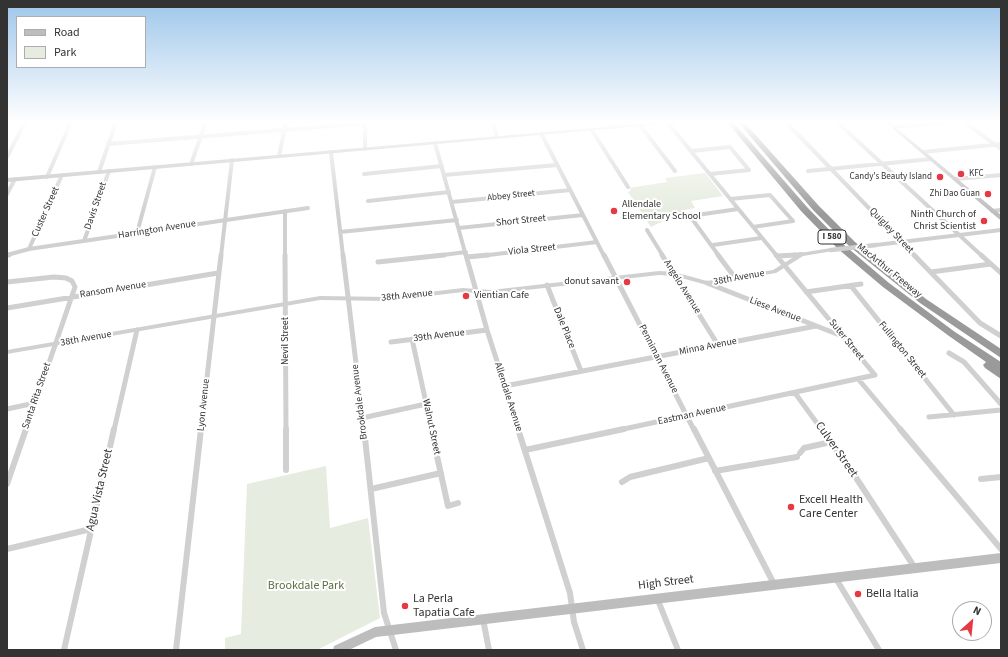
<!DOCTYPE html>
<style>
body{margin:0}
#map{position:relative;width:1008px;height:657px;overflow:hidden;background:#fff;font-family:"Source Sans 3",sans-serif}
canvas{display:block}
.frame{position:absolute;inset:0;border:8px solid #333;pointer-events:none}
.legend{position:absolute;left:16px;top:16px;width:130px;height:52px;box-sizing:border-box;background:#fff;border:1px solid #adadad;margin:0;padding:5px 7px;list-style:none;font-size:12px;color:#333}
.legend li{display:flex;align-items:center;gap:8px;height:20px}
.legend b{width:20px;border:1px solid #adadad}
.north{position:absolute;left:952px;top:601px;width:40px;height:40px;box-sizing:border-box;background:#fff;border:1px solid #adadad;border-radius:50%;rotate:27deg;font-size:11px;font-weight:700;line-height:16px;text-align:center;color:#333}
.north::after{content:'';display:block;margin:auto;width:14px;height:18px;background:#e63946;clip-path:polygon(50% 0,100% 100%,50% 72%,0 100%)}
</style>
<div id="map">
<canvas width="1008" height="657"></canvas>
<div class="frame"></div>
<ul class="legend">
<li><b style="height:5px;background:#bdbdbd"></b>Road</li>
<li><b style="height:11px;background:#e6ecdf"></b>Park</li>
</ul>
<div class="north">N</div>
</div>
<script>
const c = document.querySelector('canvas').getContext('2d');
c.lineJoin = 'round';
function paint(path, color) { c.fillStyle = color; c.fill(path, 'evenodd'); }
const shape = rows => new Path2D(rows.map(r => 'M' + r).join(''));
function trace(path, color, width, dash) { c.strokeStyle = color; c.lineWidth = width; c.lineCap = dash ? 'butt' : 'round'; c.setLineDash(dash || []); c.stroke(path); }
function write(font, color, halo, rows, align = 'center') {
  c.font = font + ' "Source Sans 3",sans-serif'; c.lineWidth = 4; c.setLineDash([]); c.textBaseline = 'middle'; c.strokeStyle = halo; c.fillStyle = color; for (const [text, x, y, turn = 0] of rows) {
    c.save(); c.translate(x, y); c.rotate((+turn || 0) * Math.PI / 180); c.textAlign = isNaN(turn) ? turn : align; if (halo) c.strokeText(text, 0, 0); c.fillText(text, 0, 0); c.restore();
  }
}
const green = shape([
 [705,173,723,196,691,201,695,208,685,210,651,227,628,192,631,190,629,188,667,182,665,178],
 [326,466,330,528,368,518,380,618,317,650,225,650,225,638,241,634,247,484]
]);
const minorFar2 = shape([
 [365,122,365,149],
 [493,122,497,137],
 [667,122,777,256],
 [786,122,915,256],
 [837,122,982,256],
 [964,122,1001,149],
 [640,125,675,171],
 [894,127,953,122],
 [591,129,628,187],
 [541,133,604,256],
 [435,143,466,256],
 [108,144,381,122],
 [691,151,730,147,749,170],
 [331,152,343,256],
 [923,152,1001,144],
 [279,156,286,122],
 [7,157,25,122],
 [191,164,206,122],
 [808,171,931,159],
 [99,172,116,122],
 [364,174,442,166],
 [710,174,749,170],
 [444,175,557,165],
 [47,177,71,122],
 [955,179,1001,175],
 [7,194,15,179],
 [730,199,770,195,793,221],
 [368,201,449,192],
 [452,202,570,190],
 [285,211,285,256],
 [992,211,1001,210],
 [690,216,719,256],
 [690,216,738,209],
 [753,227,793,221],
 [459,228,583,215],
 [647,230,663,256],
 [340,232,457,220],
 [137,233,155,167],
 [84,241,109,171],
 [713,245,761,238],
 [29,249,62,175],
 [7,255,29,249,308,208],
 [221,256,232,160],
 [435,256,466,252],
 [480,256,597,242],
 [783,256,802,254]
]);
const minorFar1 = shape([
 [7,255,9,255],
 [285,255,286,430],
 [343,255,364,430],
 [466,255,487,330,519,430],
 [604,255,694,430],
 [662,255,718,345],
 [718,255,736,279],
 [914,255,980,323,1001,336],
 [981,255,1001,273],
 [777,256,795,255],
 [467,257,488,255],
 [378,262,444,255],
 [931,272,991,264],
 [7,282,54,277,66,278,72,281,75,287,26,430],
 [707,283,842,336],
 [547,285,581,371],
 [851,286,954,415],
 [806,292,861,284],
 [7,308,218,273],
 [412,339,432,430],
 [391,342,487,330],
 [949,353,964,362,1001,404],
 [859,380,901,430],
 [505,386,816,326],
 [795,393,822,430],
 [7,409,35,403],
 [929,417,1001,410],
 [362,418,426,404],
 [114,430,137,330],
 [201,430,221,255],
 [619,430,875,375,776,255]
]);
const minor = shape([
 [286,429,286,470],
 [364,429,384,613,396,650],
 [431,429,448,506,458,503],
 [518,429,570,593,574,622,583,650],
 [694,429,774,584],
 [821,429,851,470,915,568],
 [900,429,1001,549],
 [525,450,624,429],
 [800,453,804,448,831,442],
 [715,471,797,457],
 [981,479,1001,477],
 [622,482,630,477,709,458],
 [7,484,26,429],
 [371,489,441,473],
 [7,549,91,529],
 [835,577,879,650],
 [657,598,678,650],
 [483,619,489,650],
 [64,650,114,429],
 [176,650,201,429]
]);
const tertiary = shape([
 [608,122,612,122,616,127,615,128,613,128,608,122],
 [1001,228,1001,232,876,247,873,245,876,243,1001,228],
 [831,248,834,250,833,251,803,256,776,273,707,285,674,276,659,275,491,294,463,292,387,301,320,300,7,354,7,350,320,296,387,297,463,288,491,290,659,271,674,272,707,281,773,270,800,253,831,248]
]);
const secondary = shape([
 [664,122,677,122,675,123,7,182,7,178,664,122],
 [885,122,889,122,1001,215,1001,220,999,219,885,122],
 [1001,553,1001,563,376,637,349,650,333,650,334,646,375,627,1001,553]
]);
const motorway = shape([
 [727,122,733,122,807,207,843,244,889,283,955,332,1001,362,1001,379,985,368,983,365,986,362,949,336,883,287,837,248,801,211,727,122],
 [738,122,744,122,819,206,855,242,926,299,1001,349,1001,358,920,303,849,246,813,210,738,122]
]);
const tertiaryBridge = shape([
 [831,250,876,245]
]);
const markers = [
 [961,174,4,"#e63946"],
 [940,177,4,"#e63946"],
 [988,194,4,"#e63946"],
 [614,211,4,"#e63946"],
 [984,221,4,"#e63946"],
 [627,282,4,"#e63946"],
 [466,296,4,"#e63946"],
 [791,507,4,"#e63946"],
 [858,594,4,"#e63946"],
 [405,606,4,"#e63946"]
];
const farPoinames = [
 ["KFC",969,174,"left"],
 ["Candy's Beauty Island",932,177],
 ["Zhi Dao Guan",980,194]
];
const farStreetnames = [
 ["Abbey Street",511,196,-6]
];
const shields = [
 [832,237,28]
];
const shieldNames = [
 ["I 580",832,237]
];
const poiNames = [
 ["Allendale",622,205],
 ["Elementary School",622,217],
 ["Ninth Church of",976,215,"right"],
 ["Christ Scientist",976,227,"right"],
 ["donut savant",619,282,"right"],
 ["Vientian Cafe",474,296]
];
const streetNames = [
 ["Davis Street",96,206,-71],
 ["Custer Street",46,212,-66],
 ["Short Street",521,221,-6],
 ["Harrington Avenue",157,230,-9],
 ["Quigley Street",891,231,46],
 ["Viola Street",532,250,-6],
 ["MacArthur Freeway",889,271,39],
 ["38th Avenue",739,278,-10],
 ["Angelo Avenue",682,287,58],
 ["Ransom Avenue",113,290,-9],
 ["38th Avenue",407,296,-6],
 ["Liese Avenue",775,310,21],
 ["Dale Place",564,328,68],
 ["39th Avenue",439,336,-7],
 ["38th Avenue",86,339,-10],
 ["Suter Street",846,340,51],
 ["Nevil Street",286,341,-90],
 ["Minna Avenue",708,347,-11],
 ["Fullington Street",902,350,51],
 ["Penniman Avenue",658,359,63],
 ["Santa Rita Street",37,396,-71],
 ["Allendale Avenue",508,397,72],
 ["Brookdale Avenue",360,402,-97],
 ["Lyon Avenue",204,405,-84],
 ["Eastman Avenue",692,415,-12],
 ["Walnut Street",431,427,78]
];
const nearStreetnames = [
 ["Culver Street",836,450,55],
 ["Agua Vista Street",100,490,-77],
 ["High Street",666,583,-7]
];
const nearPoinames = [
 ["Excell Health",799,500],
 ["Care Center",799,514],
 ["Bella Italia",866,594],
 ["La Perla",413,599],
 ["Tapatia Cafe",413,613]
];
const nearParknames = [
 ["Brookdale Park",306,586]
];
paint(green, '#e6ecdf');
trace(minorFar2, '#d0d0d0', 4);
trace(minorFar1, '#d0d0d0', 5);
trace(minor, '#d0d0d0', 6);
paint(tertiary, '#d0d0d0');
paint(secondary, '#bdbdbd');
paint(motorway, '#9a9a9a');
trace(tertiaryBridge, '#d0d0d0', 4.5);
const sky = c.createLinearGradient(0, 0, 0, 214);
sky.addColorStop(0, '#9ec6ea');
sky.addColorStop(0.57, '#fff');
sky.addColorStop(1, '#ffffff00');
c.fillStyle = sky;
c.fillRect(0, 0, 1008, 214);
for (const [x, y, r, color] of markers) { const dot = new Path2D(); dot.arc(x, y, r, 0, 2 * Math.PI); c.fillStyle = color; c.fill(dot); trace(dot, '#fff', 1.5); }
write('9px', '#333', '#fff', farPoinames, 'right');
write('9px', '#333', '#fff', farStreetnames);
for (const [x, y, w] of shields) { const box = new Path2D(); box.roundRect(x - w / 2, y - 7, w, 14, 3); c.fillStyle = '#fff'; c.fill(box); trace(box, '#333', 1); }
write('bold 9px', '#333', null, shieldNames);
write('10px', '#333', '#fff', poiNames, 'left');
write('10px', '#333', '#fff', streetNames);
write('12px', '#333', '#fff', nearStreetnames);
write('12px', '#333', '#fff', nearPoinames, 'left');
write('12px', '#56703f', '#fff', nearParknames);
</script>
